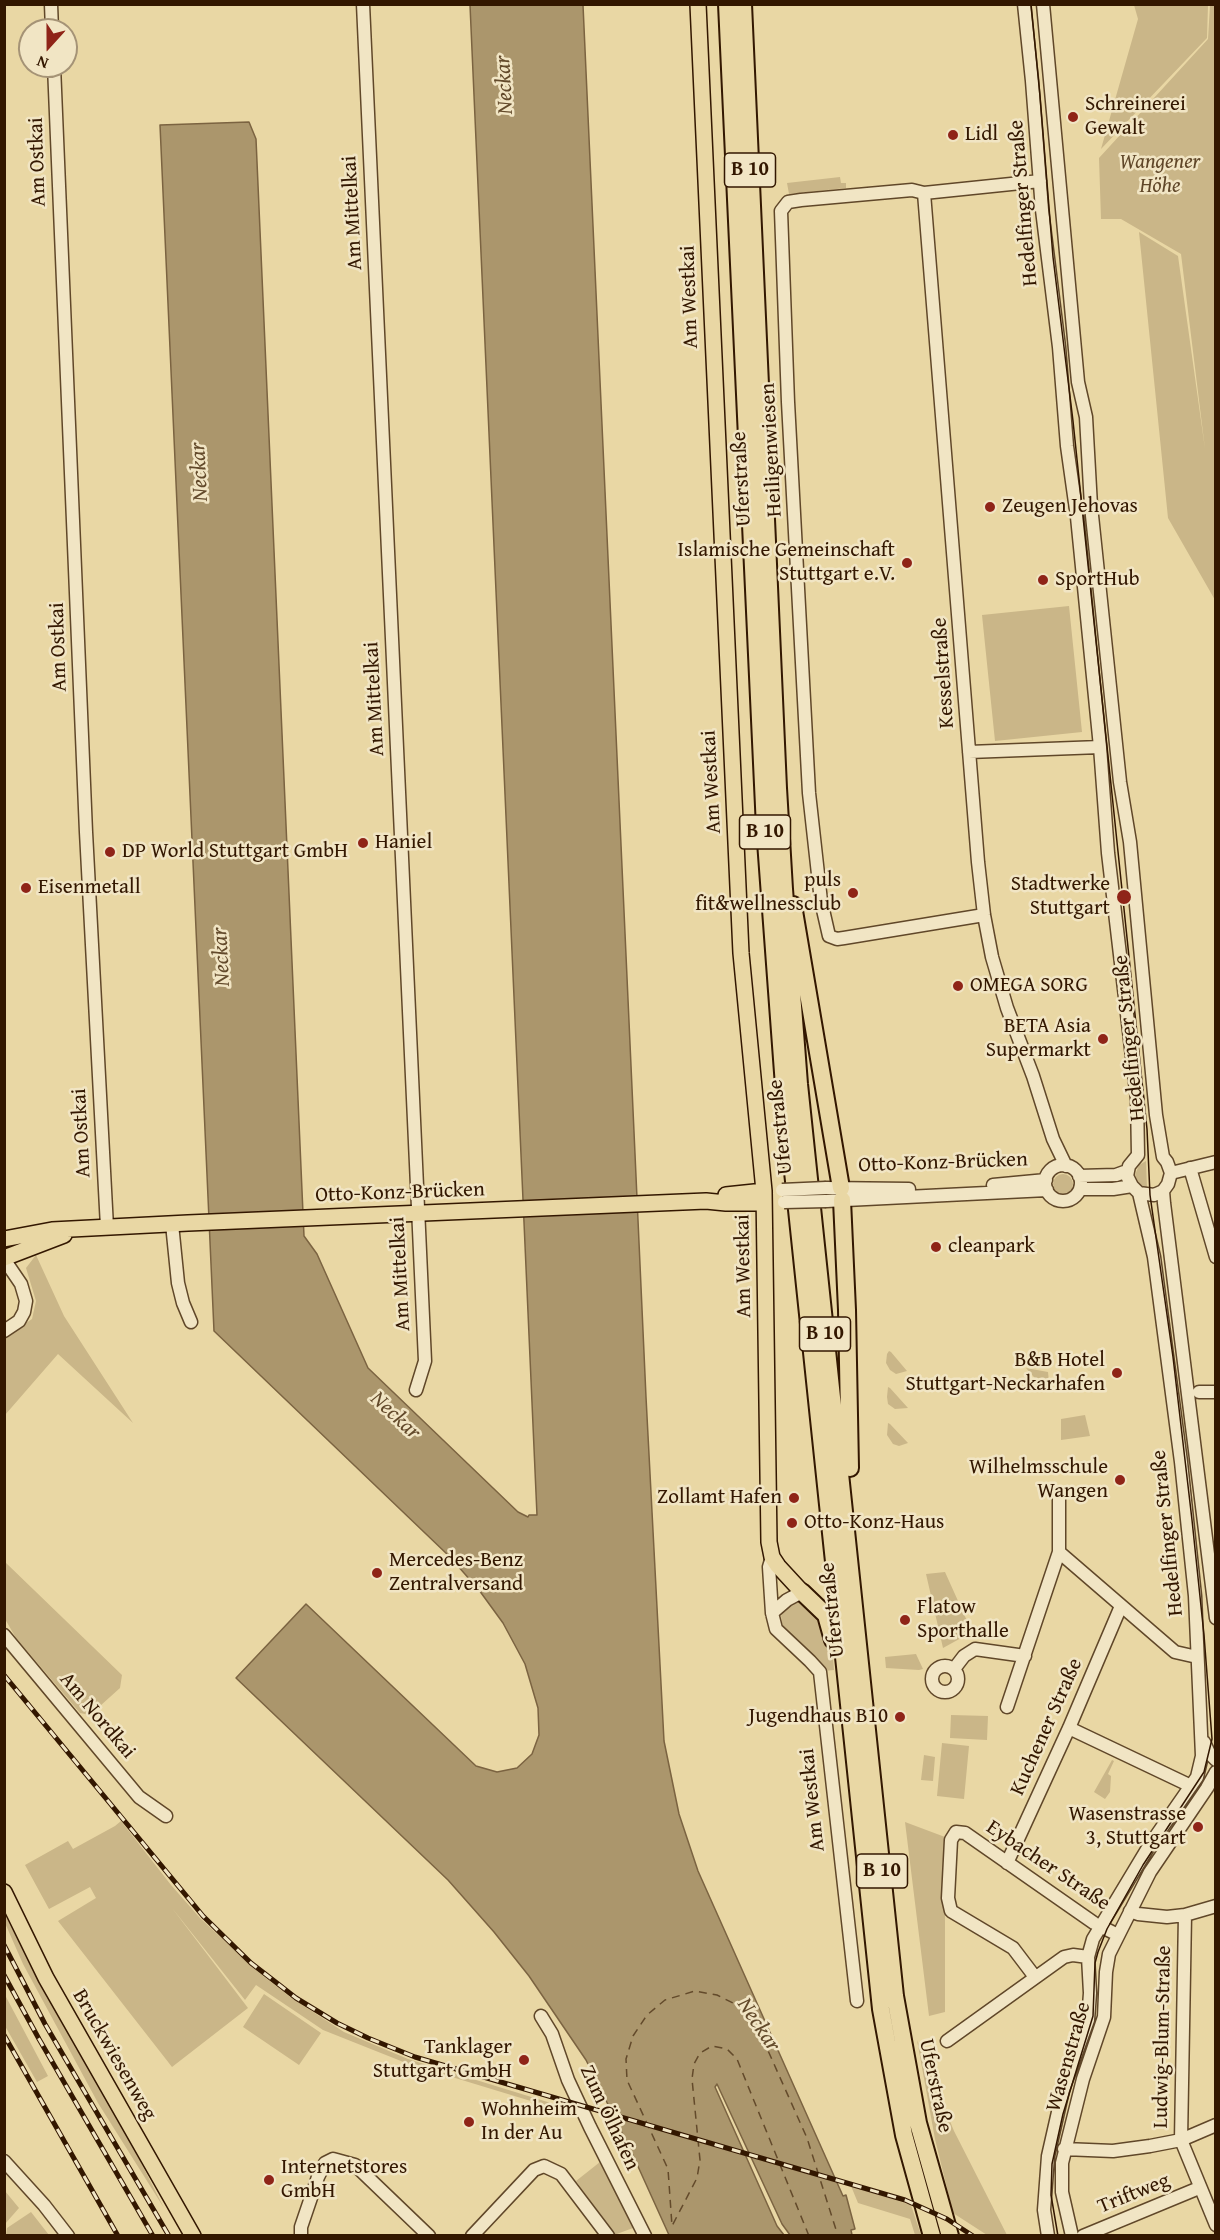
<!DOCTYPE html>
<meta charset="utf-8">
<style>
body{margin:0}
#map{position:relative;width:1220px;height:2240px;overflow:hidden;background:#e9d7a4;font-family:"Gentium Book Plus",serif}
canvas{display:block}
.frame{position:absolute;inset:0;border:6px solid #331700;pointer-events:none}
.north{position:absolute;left:18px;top:18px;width:60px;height:60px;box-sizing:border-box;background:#f1e5c4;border:2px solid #a59376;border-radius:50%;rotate:201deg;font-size:16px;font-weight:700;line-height:24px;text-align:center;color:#331700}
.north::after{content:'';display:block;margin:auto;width:21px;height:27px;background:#8f2418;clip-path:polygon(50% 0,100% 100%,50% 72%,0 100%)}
</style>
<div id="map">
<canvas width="1220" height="2240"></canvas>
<div class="frame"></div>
<div class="north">N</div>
</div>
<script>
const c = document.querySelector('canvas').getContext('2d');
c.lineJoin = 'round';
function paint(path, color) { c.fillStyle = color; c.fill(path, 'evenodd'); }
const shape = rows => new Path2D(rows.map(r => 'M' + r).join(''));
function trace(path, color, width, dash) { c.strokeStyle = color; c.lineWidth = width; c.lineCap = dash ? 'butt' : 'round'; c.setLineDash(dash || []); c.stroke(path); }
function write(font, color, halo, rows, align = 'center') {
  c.font = font + ' "Gentium Book Plus",serif'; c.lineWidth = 5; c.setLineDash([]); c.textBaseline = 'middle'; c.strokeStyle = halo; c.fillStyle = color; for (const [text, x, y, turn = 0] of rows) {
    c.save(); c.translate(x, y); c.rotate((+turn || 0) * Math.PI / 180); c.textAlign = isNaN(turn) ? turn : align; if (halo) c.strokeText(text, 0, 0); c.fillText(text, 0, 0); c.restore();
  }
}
const green = shape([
 [1134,5,1208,5,1207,38,1101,149,1138,19],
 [1210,5,1216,5,1215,600,1168,518,1139,232,1178,256,1205,449,1181,254,1121,219,1101,219,1099,158,1208,39],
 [840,177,841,183,846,183,846,188,789,194,787,183],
 [1069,606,1082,732,995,741,982,615],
 [1146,1161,1147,1188,1144,1188,1138,1183,1135,1175,1139,1165],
 '1053 1184a10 10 0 1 1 20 0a10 10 0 1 1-20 0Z',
 [36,1255,64,1316,133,1423,58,1354,5,1415,5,1337,32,1319,36,1301,26,1268],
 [889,1351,891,1352,907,1371,896,1374,890,1370,886,1363,887,1354],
 [1026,1368,1048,1372,1049,1382,1045,1385,1040,1384],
 [888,1387,890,1388,908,1408,895,1409,888,1404,887,1397],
 [1085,1415,1090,1436,1061,1440,1061,1419],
 [888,1423,890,1424,908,1443,899,1446,893,1444,887,1435],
 [5,1562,122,1675,120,1688,90,1715,80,1713,16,1638,5,1619],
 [945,1572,972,1632,943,1648,926,1574],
 [797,1601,812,1605,832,1646,834,1670,823,1671,803,1645,783,1629,781,1616,785,1608],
 [916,1654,923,1669,919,1670,886,1668,885,1657],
 [951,1715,988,1716,987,1740,950,1738],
 [942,1743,969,1746,964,1799,937,1796],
 [924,1755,935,1757,933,1781,921,1780],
 [1112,1760,1114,1761,1108,1774,1111,1776,1110,1792,1105,1799,1094,1792],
 [121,1821,171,1885,200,1918,257,1971,290,1997,344,2032,408,2059,567,2108,567,2112,406,2063,323,2030,256,1985,245,2000,172,1908,248,2008,172,2067,58,1921,96,1898,90,1887,49,1909,25,1865,68,1841,73,1849,115,1826],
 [905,1822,945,1837,945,2012,929,2016],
 [4,1904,108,2098,164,2208,98,2103,23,1964,5,1923],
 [264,1994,321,2033,299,2065,243,2027],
 [5,1995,48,2076,37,2082,5,2026],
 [917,2040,954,2131,1007,2235,987,2235,953,2213,935,2139],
 [600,2162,633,2228,614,2235,576,2181],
 [851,2186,911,2205,921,2235,915,2235,910,2219,858,2203],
 [5,2191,19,2208,5,2224],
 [31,2212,49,2235,6,2235,7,2228]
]);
const water = shape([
 [470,5,583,5,646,1397,664,1741,679,1814,698,1871,843,2196,846,2195,855,2229,851,2230,852,2235,790,2235,782,2224,717,2084,715,2087,777,2226,784,2235,669,2235,631,2151,586,2060,529,1976,494,1932,448,1880,236,1678,306,1604,476,1766,497,1772,517,1768,532,1754,539,1735,538,1708,525,1664,503,1623,479,1590,449,1556,214,1331,160,125,249,122,256,139,304,1236,317,1254,368,1368,518,1512,528,1517,529,1515,537,1515,470,5]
]);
const ferry = shape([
 [809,2236,737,2059,727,2049,712,2046,700,2053,694,2064,692,2079,700,2160,697,2178,672,2226,668,2169,627,2080,626,2059,633,2036,647,2015,665,2000,695,1991,717,1995,741,2007,757,2026,807,2138,838,2236]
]);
const minor = shape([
 [51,4,52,30],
 [363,4,425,1361,416,1390],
 [1024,4,1032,81,1042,210,1059,347,1067,446,1077,517,1100,747,1108,853,1137,1099,1138,1155,1129,1166,1127,1176,1132,1186,1139,1193,1154,1195,1163,1191],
 [1043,4,1078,382,1086,417,1091,506,1120,782,1130,842,1156,1115,1163,1157,1167,1162,1171,1173,1168,1184,1163,1191,1164,1203,1216,1618],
 [54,66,86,832,107,1227],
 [924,193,978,862,984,915,992,957,1007,1008,1033,1076,1053,1139,1066,1166],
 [969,752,1100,747],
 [984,915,844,938,837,939,829,936,821,901,809,793,788,402,781,211,788,202,801,200,912,190,924,193,1040,181],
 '1045 1183a18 18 0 1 1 36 0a18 18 0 1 1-36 0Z',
 [1190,1168,1216,1257],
 [1171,1173,1216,1162],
 [1079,1176,1116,1175,1127,1171],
 [993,1185,1046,1180],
 [826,1188,909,1189],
 [1080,1189,1113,1189,1132,1186],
 [826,1201,1047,1190],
 [172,1224,178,1283,183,1303,191,1322],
 [4,1259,21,1284,26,1301,24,1312,19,1321,4,1331],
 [1199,1392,1216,1392],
 [1059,1496,1059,1552,1175,1652,1197,1657],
 [772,1557,769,1567,772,1613,776,1629,810,1661,820,1672,857,2001],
 [772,1613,787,1600,802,1592],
 [4,1635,139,1797,166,1816],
 '932 1679a13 13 0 1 1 26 0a13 13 0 1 1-26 0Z',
 [954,1669,964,1656,975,1649,1025,1656],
 [1007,1707,1059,1552],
 [1069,1728,1191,1786],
 [1204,1742,1209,1753,1216,1760],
 [1007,1863,1069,1728,1121,1606],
 [1130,1911,1138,1914,1167,1917,1185,1915,1216,1906],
 [1185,1915,1181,2140,1216,2225],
 [1035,1977,1013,1948,951,1911,948,1898,951,1840,956,1832,965,1833,1094,1923,1118,1935],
 [541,2016,552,2034,568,2080,590,2127,645,2236],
 [947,2041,1064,1957,1073,1955,1088,1957],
 [1064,2149,1113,2151,1150,2146,1181,2140,1216,2125],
 [4,2161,44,2205,68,2236],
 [301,2236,301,2227,318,2177,325,2163,333,2159,355,2165,429,2236],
 [472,2236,534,2170,544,2166,561,2174,608,2236],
 [1048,2236,1044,2210,1048,2156,1063,2090,1088,2020,1090,1993,1088,1957,1093,1939,1149,1846,1197,1777,1202,1756,1195,1596,1181,1462,1154,1257,1139,1193],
 [1072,2236,1062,2192,1062,2163,1083,2079,1104,2017,1106,1972,1109,1954,1150,1872,1207,1788,1216,1772],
 [1083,2236,1199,2188]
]);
const major = shape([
 [698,4,741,953,764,1191,769,1542,772,1557,778,1566,802,1592],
 [726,1195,764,1191],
 [4,1239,52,1230,188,1223,706,1201,726,1203,764,1203],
 [4,1258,64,1235],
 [4,1892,46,1978,193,2236]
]);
const highway = shape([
 [727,4,765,828,784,1086,881,2009,904,2135,932,2236],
 [743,4,778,788,784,889,799,1084,895,1996,918,2123,950,2236],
 [793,905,841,1188],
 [842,1200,847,1310,850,1468],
 [802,1592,826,1615,833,1640]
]);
const tram = shape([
 [1031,4,1040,96,1053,257,1073,421,1147,1129,1150,1195,1173,1357,1192,1520,1204,1635,1212,1739,1204,1772,1143,1865,1107,1929,1098,1952,1095,1963,1093,2016,1063,2114,1052,2164,1051,2195,1058,2236]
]);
const rail = shape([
 [4,1675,203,1916,251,1963,273,1980,296,1998,337,2023,368,2038,415,2057,905,2200,947,2219,973,2236],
 [4,1945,45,2024,169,2236],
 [4,1975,39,2039,153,2236],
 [4,2035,118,2236]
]);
const minorBridge = shape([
 [782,1190,826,1188],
 [784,1202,826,1201]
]);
const markers = [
 [1073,117,6,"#8f2418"],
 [953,135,6,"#8f2418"],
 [990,507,6,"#8f2418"],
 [907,563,6,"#8f2418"],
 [1043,580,6,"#8f2418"],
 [363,843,6,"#8f2418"],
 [110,852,6,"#8f2418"],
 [26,888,6,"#8f2418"],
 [853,893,6,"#8f2418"],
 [1124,897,8,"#8f2418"],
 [958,986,6,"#8f2418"],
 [1103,1039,6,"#8f2418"],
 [936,1247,6,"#8f2418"],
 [1117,1373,6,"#8f2418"],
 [1120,1480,6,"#8f2418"],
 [794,1498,6,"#8f2418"],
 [792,1523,6,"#8f2418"],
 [377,1573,6,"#8f2418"],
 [905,1620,6,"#8f2418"],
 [900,1717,6,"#8f2418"],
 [1198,1827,6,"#8f2418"],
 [524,2060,6,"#8f2418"],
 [469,2122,6,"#8f2418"],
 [269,2180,6,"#8f2418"]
];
const shields = [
 [750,170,51],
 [765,832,51],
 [825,1334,51],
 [882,1871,51]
];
const shieldNames = [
 ["B 10",750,170],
 ["B 10",765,832],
 ["B 10",825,1334],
 ["B 10",882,1871]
];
const poiNames = [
 ["Schreinerei",1085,105],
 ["Gewalt",1085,129],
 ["Lidl",965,135],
 ["Zeugen Jehovas",1002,507],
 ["Islamische Gemeinschaft",895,551,"right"],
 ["Stuttgart e.V.",895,575,"right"],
 ["SportHub",1055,580],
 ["Haniel",375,843],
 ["DP World Stuttgart GmbH",122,852],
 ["puls",841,881,"right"],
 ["fit&wellnessclub",841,905,"right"],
 ["Stadtwerke",1110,885,"right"],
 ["Stuttgart",1110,909,"right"],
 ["Eisenmetall",38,888],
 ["OMEGA SORG",970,986],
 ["BETA Asia",1091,1027,"right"],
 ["Supermarkt",1091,1051,"right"],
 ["cleanpark",948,1247],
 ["B&B Hotel",1105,1361,"right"],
 ["Stuttgart-Neckarhafen",1105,1385,"right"],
 ["Wilhelmsschule",1108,1468,"right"],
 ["Wangen",1108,1492,"right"],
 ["Zollamt Hafen",782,1498,"right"],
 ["Otto-Konz-Haus",804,1523],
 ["Mercedes-Benz",389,1561],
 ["Zentralversand",389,1585],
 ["Flatow",917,1608],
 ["Sporthalle",917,1632],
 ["Jugendhaus B10",888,1717,"right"],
 ["Wasenstrasse",1186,1815,"right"],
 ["3, Stuttgart",1186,1839,"right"],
 ["Tanklager",512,2048,"right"],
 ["Stuttgart GmbH",512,2072,"right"],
 ["Wohnheim",481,2110],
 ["In der Au",481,2134],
 ["Internetstores",281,2168],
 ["GmbH",281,2192]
];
const streetNames = [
 ["Am Ostkai",38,162,-92],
 ["Hedelfinger Straße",1024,203,-95],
 ["Am Mittelkai",353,213,-93],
 ["Am Westkai",690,297,-92],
 ["Heiligenwiesen",772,450,-93],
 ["Uferstraße",742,479,-93],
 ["Am Ostkai",59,647,-92],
 ["Kesselstraße",944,673,-94],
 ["Am Mittelkai",375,699,-93],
 ["Am Westkai",712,782,-93],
 ["Hedelfinger Straße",1130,1038,-96],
 ["Uferstraße",781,1127,-96],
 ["Am Ostkai",82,1133,-93],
 ["Otto-Konz-Brücken",943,1163,-2],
 ["Otto-Konz-Brücken",400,1193,-2],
 ["Am Westkai",744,1266,-91],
 ["Am Mittelkai",401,1274,-93],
 ["Hedelfinger Straße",1168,1533,-96],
 ["Uferstraße",833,1610,-96],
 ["Am Nordkai",97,1716,50],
 ["Kuchener Straße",1047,1727,-66],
 ["Am Westkai",813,1800,-96],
 ["Eybacher Straße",1048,1866,34],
 ["Ludwig-Blum-Straße",1163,2037,-89],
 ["Bruckwiesenweg",114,2055,60],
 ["Wasenstraße",1069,2057,-74],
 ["Uferstraße",935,2086,78],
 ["Zum Ölhafen",609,2118,65],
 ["Triftweg",1134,2194,-22]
];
const parkNames = [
 ["Wangener",1160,163],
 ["Höhe",1160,187]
];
const waterNames = [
 ["Neckar",505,85,-93],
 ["Neckar",200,472,-93],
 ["Neckar",222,957,-93],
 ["Neckar",395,1416,43],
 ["Neckar",758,2025,56]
];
paint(green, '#cab688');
paint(water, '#ab966c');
trace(water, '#7b6341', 1.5);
trace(ferry, '#634a2b', 1.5, [8, 6]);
trace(minor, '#604729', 15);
trace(major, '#331700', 18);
trace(highway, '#331700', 20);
trace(minor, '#f1e5c4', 12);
trace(major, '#e9d7a4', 15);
trace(highway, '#e9d7a4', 16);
trace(tram, '#331700', 1.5);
trace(rail, '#331700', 5);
trace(rail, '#f1e5c4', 3, [9]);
trace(minorBridge, '#604729', 15, []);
trace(minorBridge, '#f1e5c4', 12);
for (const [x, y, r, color] of markers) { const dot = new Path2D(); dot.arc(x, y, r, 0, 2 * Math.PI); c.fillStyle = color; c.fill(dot); trace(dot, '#f1e5c4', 2); }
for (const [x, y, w] of shields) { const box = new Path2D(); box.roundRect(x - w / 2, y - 17, w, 34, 4.5); c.fillStyle = '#f1e5c4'; c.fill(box); trace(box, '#331700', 1.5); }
write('bold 20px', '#331700', null, shieldNames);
write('21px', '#331700', '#f1e5c4', poiNames, 'left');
write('21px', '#331700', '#f1e5c4', streetNames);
write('italic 21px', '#604729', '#f1e5c4', parkNames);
write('italic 22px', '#634a2b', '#f1e5c4', waterNames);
</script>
